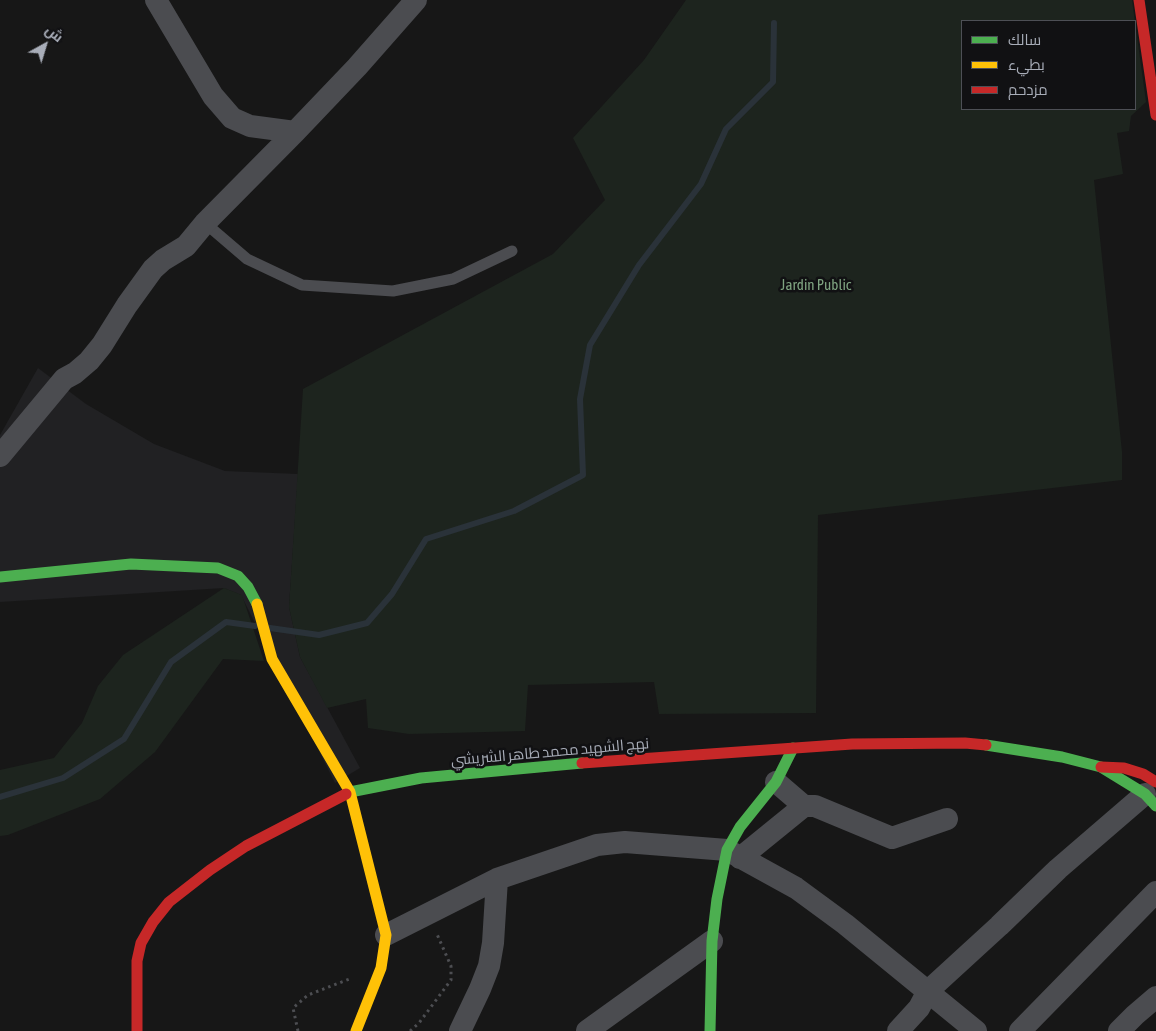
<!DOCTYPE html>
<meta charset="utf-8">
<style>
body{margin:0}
#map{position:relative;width:1156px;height:1031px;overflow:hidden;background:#171717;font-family:"Asap Condensed",Cairo,sans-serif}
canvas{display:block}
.legend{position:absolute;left:961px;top:20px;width:175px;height:90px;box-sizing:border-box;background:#111113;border:1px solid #4d4f55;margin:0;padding:6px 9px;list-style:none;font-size:15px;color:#a8adb8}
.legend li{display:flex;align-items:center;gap:10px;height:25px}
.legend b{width:25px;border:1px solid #4d4f55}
.north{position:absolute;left:20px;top:20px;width:50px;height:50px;-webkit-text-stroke:4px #111113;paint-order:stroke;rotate:39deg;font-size:14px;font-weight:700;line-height:20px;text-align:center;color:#a8adb8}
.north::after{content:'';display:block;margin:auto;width:18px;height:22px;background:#a8adb8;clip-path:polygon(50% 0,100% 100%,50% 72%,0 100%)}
</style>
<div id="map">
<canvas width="1156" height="1031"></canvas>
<ul class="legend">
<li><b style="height:6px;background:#4caf50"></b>سالك</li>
<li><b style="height:6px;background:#ffc107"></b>بطيء</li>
<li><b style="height:6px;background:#c62828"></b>مزدحم</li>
</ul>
<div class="north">ش</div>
</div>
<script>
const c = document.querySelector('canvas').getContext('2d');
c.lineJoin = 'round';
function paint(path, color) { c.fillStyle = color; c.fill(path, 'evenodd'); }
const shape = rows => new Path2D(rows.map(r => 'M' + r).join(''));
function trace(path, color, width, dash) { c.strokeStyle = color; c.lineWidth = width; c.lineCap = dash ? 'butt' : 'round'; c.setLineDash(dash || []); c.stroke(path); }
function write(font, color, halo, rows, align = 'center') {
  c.font = font + ' "Asap Condensed",Cairo,sans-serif'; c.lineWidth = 5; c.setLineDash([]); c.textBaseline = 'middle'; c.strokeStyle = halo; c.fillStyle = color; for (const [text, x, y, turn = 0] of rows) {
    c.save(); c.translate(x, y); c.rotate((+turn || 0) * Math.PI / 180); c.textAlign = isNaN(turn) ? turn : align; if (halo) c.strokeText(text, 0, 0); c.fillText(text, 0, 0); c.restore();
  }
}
const built = shape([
 [38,368,86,404,154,444,225,471,298,474,289,607,300,657,360,768,335,783,241,595,224,588,0,602,0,435]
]);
const green = shape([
 [686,0,1132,0,1146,102,1131,116,1129,131,1117,133,1123,174,1094,180,1122,452,1122,480,818,515,816,713,659,714,654,682,528,685,525,731,409,734,368,728,366,699,327,708,300,657,289,607,303,389,553,254,605,200,573,138,644,60],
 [962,21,1135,21,1135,109,962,109],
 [224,588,242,595,264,661,223,659,155,752,100,799,8,835,0,836,0,770,54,758,82,723,98,686,123,655]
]);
const stream = shape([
 [270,628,319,635,367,623,392,594,426,539,514,511,583,475,580,399,590,345,639,265,701,184,726,129,773,82,774,23],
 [0,797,63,778,124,739,171,662,226,622,255,626]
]);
const path = shape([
 [298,1031,293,1008,308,995,352,978],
 [410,1031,419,1023,451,980,451,966,436,932]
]);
const lane = shape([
 [205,223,247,259,302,285,393,291,453,279,512,251]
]);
const street = shape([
 [156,0,213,96,232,118,250,126,295,132],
 [0,456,64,379,75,373,89,361,102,345,127,305,153,269,163,260,186,246,205,223,295,132,357,67,416,0],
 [776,782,804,806],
 [740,858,804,806,815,806,892,838,947,819],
 [386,935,497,879,597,845,625,842,727,850,796,888,845,924,976,1031],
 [460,1031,480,989,489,966,493,943,497,879],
 [587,1031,712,941],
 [898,1031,919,1008,928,991,999,926,1058,869,1145,794],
 [1020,1031,1156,892],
 [1119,1031,1135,1015,1156,997]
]);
const fast = shape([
 [0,577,131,564,218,568,238,576,248,587,257,604],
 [986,745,1062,757,1101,767,1145,794,1156,806],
 [346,794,350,792,421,778,582,763],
 [710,1031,712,941,717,899,727,850,740,827,776,782,793,748]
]);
const slow = shape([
 [257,604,272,659,350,792,386,935,381,968,356,1031]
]);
const jam = shape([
 [1139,0,1156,115],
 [582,763,852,744,965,743,986,745],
 [1101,767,1124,768,1143,774,1156,782],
 [137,1031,137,961,141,943,153,922,169,902,210,870,246,846,346,794]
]);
const parkNames = [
 ["Jardin Public",816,285]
];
const streetNames = [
 ["نهج الشهيد محمد طاهر الشريشي",550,752,-5]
];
paint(built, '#212123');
paint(green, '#1d241e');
trace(stream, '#2a3239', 6);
trace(path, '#4d4e52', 3, [2.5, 4]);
trace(lane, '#4b4c50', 11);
trace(street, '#4b4c50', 22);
trace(fast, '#4caf50', 11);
trace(slow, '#ffc107', 11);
trace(jam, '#c62828', 11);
write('15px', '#7fa381', '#111113', parkNames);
write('15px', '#a8adb8', '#111113', streetNames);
</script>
